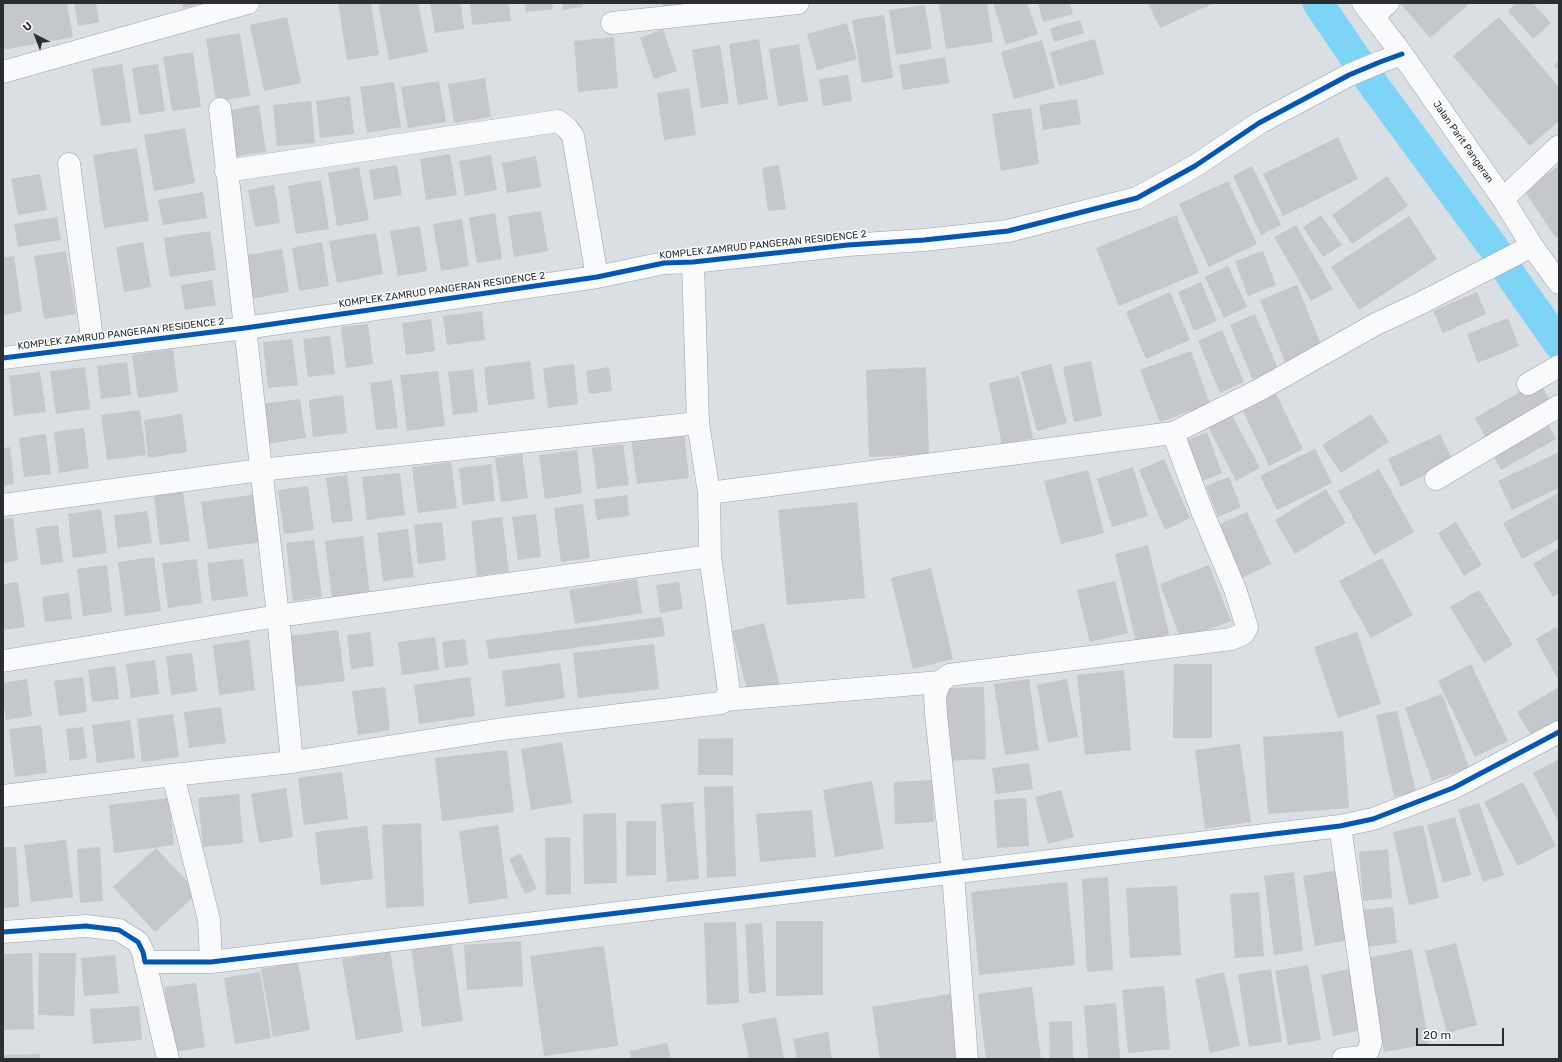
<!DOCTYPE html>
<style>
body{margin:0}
#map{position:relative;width:1562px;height:1062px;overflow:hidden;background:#dadfe4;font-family:Rubik,sans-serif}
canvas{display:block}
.frame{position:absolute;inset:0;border:4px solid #2a2e31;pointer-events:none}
.north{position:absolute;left:16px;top:16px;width:40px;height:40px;-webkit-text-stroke:3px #fff;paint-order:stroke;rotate:318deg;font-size:11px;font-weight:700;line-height:16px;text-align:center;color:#2a2e31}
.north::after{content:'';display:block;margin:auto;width:14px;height:18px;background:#2a2e31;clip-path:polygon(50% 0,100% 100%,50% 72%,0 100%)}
.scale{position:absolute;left:1416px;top:1028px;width:88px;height:18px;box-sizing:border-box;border:2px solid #2a2e31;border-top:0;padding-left:5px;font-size:12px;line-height:14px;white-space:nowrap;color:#2a2e31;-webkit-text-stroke:3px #fff;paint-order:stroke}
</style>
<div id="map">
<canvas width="1562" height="1062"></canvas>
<div class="frame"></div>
<div class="north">U</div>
<div class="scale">20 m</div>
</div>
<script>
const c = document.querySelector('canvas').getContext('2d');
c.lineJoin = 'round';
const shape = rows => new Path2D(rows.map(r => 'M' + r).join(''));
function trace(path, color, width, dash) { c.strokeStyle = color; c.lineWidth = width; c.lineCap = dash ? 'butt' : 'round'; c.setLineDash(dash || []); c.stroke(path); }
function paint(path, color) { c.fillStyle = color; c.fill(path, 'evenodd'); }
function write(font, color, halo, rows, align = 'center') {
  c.font = font + ' Rubik,sans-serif'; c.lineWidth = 3; c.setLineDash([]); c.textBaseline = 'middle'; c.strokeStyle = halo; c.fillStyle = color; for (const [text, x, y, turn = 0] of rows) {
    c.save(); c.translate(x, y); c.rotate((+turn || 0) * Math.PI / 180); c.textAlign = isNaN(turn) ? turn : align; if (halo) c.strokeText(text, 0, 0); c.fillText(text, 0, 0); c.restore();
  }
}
const canal = shape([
 [1318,3,1375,87,1493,247,1514,280,1559,344]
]);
const building = shape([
 [3,3,67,3,73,37,3,50],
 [74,3,96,3,99,22,78,26],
 [182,3,199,3,199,4,183,8],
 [338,3,371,3,379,55,347,60],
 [378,3,418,3,428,52,389,60],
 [430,3,461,3,464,29,435,33],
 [470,3,509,3,511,21,472,25],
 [525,3,552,3,553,9,526,12],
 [562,3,582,3,583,7,563,10],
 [662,3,698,3,664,15],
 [947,3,987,3,993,42,946,49,939,4],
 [993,3,1027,3,1038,34,1006,45],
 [1038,3,1070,3,1073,14,1043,22],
 [1148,3,1214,3,1160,28],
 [1400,3,1470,3,1430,38],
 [1516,3,1533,3,1551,23,1533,39,1508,11],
 [925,5,932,49,896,55,889,10],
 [884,15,893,78,862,83,852,20],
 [287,17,301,83,264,91,250,25],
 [1499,17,1559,87,1559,121,1530,146,1453,56],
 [1080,20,1084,33,1054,42,1050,28],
 [847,23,857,59,817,70,807,34],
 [663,29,677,71,654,79,640,38],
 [240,33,250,96,216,101,206,39],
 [614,37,618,88,578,92,574,41],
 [759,39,768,99,738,105,729,44],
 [1095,39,1104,74,1059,86,1050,52],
 [1042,40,1055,88,1014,99,1001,52],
 [799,44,808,101,778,106,769,49],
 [720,45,729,103,701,108,692,50],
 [193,52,201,107,172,111,163,57],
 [945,57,949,83,903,90,899,65],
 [1559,60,1559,71,1554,66],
 [122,64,131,122,101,126,92,69],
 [158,64,165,111,139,115,132,68],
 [848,75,852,101,823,106,819,79],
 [485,78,491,117,454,123,448,84],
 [439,81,446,122,408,128,401,87],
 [394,82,401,127,367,133,360,87],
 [689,88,696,135,664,140,657,93],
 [350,96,354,134,320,138,316,101],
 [1077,99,1081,124,1043,130,1039,105],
 [311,101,315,143,277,146,273,105],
 [259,105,266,152,231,157,224,111],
 [1031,108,1039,164,1001,171,992,114],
 [185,128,195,183,154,191,144,135],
 [1338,137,1358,179,1283,216,1263,174],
 [137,148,149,221,104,228,93,155],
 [450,154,457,195,426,200,420,159],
 [491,155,497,190,465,196,459,161],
 [536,156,541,187,507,193,502,163],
 [397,165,402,195,374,200,369,170],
 [779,165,786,209,768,211,762,168],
 [1252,166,1281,225,1261,235,1233,176],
 [1559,166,1559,236,1556,238,1524,190],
 [359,167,369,220,337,226,328,173],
 [40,174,47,210,18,215,11,179],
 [1387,176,1408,206,1352,244,1332,215],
 [321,180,329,229,296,234,288,186],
 [1228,181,1257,244,1209,267,1179,204],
 [274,185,280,223,255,227,248,190],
 [203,192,207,218,163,225,158,200],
 [541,211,548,251,514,257,508,216],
 [495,213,502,259,477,263,469,218],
 [1176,215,1199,273,1119,306,1096,248],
 [1321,215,1342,245,1323,257,1303,227],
 [1409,216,1437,259,1359,310,1331,267],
 [57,217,61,240,18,247,14,224],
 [462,219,469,266,441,271,433,224],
 [1296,225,1333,289,1311,301,1274,237],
 [420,226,427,271,398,276,390,231],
 [210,231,216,270,170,277,164,238],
 [376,233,383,274,337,283,329,241],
 [143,242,151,287,124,292,116,247],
 [322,242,329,286,299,291,292,248],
 [282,249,289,292,250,299,243,256],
 [66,251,76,314,44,319,34,256],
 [1263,251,1276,285,1248,296,1235,261],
 [14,256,22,311,3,315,3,258],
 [1228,266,1247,307,1224,318,1205,277],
 [212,280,216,305,185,310,181,285],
 [1201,282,1217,321,1194,331,1178,292],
 [1297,285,1323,349,1286,364,1260,300],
 [1170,292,1190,340,1146,359,1126,312],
 [1477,292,1486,314,1443,333,1433,311],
 [482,311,485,340,447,345,443,316],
 [1255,314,1278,369,1253,380,1230,325],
 [1508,318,1519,346,1478,363,1467,334],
 [431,319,435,351,406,355,402,323],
 [368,324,373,364,346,368,341,327],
 [1222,330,1244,382,1220,393,1198,341],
 [330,336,335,374,308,377,303,339],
 [292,339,298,385,268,388,263,342],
 [173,349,178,392,138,398,132,355],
 [1191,351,1210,404,1160,422,1140,370],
 [530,361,535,399,488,405,484,367],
 [1091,361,1102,416,1074,422,1063,367],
 [127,362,131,395,101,399,97,366],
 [574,364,578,404,548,408,543,368],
 [1051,364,1067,423,1037,431,1021,372],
 [85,367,90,409,56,414,50,371],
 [609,367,612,391,589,394,586,371],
 [926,367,929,454,869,457,866,370],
 [473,369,478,412,453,415,448,372],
 [438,371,445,426,407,431,400,375],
 [40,372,46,412,14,416,9,376],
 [1019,376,1033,438,1002,445,989,383],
 [392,380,398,428,376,430,370,383],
 [1539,381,1552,404,1488,442,1475,418],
 [1276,394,1303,449,1269,466,1243,411],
 [343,395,347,433,313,437,309,400],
 [300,399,306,438,266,444,261,404],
 [140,410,146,455,107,460,101,415],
 [182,414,187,452,148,458,144,420],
 [1371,414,1389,442,1341,473,1322,445],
 [1232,415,1260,468,1236,481,1208,427],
 [1546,421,1556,439,1501,470,1491,452],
 [84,428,89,468,59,473,54,432],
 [684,432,689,478,637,484,631,439],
 [1207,432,1222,473,1200,482,1185,441],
 [46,434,51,474,24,477,19,438],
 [1440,434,1453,461,1401,487,1388,459],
 [623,444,629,485,597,489,592,448],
 [10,447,14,484,3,486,3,448],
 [1315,449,1332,483,1277,510,1260,476],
 [577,450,582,493,545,499,539,455],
 [1559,452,1559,488,1512,510,1498,481],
 [522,454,528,498,501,502,495,458],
 [1164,459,1190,518,1165,530,1139,470],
 [451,462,457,508,418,513,412,467],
 [491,464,495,501,463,505,459,468],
 [1133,467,1148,516,1112,527,1097,479],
 [1379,469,1414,532,1374,555,1338,491],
 [1088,470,1104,533,1061,544,1044,481],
 [400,473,405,515,367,520,362,477],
 [347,475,353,521,332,523,326,478],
 [1229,477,1241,507,1218,517,1206,486],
 [308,486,314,530,284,534,278,490],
 [1326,489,1346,523,1295,554,1275,520],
 [183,492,190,541,160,545,154,496],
 [1559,493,1559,539,1522,559,1503,523],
 [257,494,263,542,208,549,201,502],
 [627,495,629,516,597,520,594,499],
 [857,502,865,598,787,605,778,510],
 [583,504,590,558,561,562,554,508],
 [101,509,107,553,73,558,68,514],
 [147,511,152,543,118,548,114,515],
 [1247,512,1271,564,1242,578,1218,525],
 [536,514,541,557,518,560,512,517],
 [502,517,509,572,477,576,471,521],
 [13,518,18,560,3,563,3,519],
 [442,522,446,560,418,564,414,525],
 [1456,522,1482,565,1464,576,1438,533],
 [58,525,63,562,41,565,36,528],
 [408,529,414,577,383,581,377,533],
 [363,536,370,595,332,600,325,541],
 [314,540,322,597,293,601,286,543],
 [1148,545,1169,634,1136,642,1115,554],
 [1559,548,1559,593,1553,597,1533,564],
 [154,557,161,611,125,616,118,562],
 [1382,558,1413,615,1371,638,1339,581],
 [197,559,202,603,168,608,162,563],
 [243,559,248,596,212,601,207,563],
 [107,565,112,612,83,616,77,569],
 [1209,565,1231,621,1181,640,1160,584],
 [931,568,953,659,913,669,891,578],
 [637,579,642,613,575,624,569,590],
 [1115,581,1128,633,1090,642,1077,590],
 [18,582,25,627,3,630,3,584],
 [679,582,683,609,660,613,656,585],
 [1479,590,1513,645,1484,663,1450,607],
 [69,593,72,619,45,622,42,597],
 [662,617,665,636,489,659,486,640],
 [764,623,780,686,748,694,732,631],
 [1556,627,1559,633,1559,681,1536,639],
 [338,630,345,681,295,687,289,636],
 [370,632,374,666,351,669,347,635],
 [1357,632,1381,704,1338,718,1314,647],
 [435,637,439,670,402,675,398,642],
 [465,639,468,665,445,668,442,642],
 [249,640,255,690,219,695,213,645],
 [654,644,659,689,578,698,573,653],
 [192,653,197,691,171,695,166,656],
 [155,660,159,694,131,698,126,664],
 [560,663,565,698,506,707,502,671],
 [1174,664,1212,664,1212,738,1173,738],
 [1471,664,1508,741,1475,757,1438,681],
 [115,666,119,699,92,702,88,670],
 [1124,670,1131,750,1085,755,1077,675],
 [83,677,87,712,59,716,54,681],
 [470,677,475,716,419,724,414,685],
 [27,679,32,716,6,720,3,699,3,683],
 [1029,679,1039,750,1005,755,994,684],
 [1067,679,1078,737,1048,743,1037,685],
 [385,687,390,730,358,735,352,691],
 [984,687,986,759,946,761,944,688],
 [1559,687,1559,721,1532,737,1517,712],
 [1442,694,1469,768,1432,781,1405,708],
 [221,707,226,743,189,748,184,712],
 [1397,711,1416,792,1394,797,1376,715],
 [173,714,179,757,142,762,137,719],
 [130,720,135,758,97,763,92,725],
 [41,725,47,773,15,777,9,729],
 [83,727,87,758,70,761,66,729],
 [1343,731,1349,808,1268,814,1263,737],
 [733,738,733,775,698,775,698,739],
 [562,742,572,803,531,810,521,749],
 [1240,744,1251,822,1205,829,1195,750],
 [507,750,514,812,442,821,435,758],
 [1559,759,1559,823,1533,773],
 [1029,763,1033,789,996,794,992,768],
 [342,772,348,819,304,825,298,778],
 [932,780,934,822,895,824,894,782],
 [872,781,884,849,835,857,823,790],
 [1523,782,1556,846,1518,866,1484,802],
 [733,786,736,876,707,878,704,787],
 [286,788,293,837,259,843,251,794],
 [1061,790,1074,837,1048,844,1035,797],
 [239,794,243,843,203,847,198,798],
 [169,798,174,845,114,853,109,805],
 [1026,798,1029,846,997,848,994,800],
 [693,802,699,879,667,882,661,804],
 [1479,803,1504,875,1483,882,1458,810],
 [812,810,816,857,760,862,756,814],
 [616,813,617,883,584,884,583,814],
 [1455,817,1471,875,1443,883,1427,825],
 [626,821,656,821,656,875,626,876],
 [421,823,424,906,386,908,382,825],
 [498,825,508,898,469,904,459,831],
 [1423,825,1439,898,1409,905,1393,832],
 [367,826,373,879,321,885,315,832],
 [570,837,571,894,546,895,545,838],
 [66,840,73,897,31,902,24,845],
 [3,847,16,847,19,907,3,908],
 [100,847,103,901,80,903,77,849],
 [156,848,198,893,155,932,113,887],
 [1388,849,1392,898,1363,901,1359,852],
 [521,853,537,889,525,894,509,859],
 [1338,870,1350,940,1315,946,1303,876],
 [1294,872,1303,951,1274,955,1264,876],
 [1108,877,1113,970,1087,972,1082,879],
 [1067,882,1075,965,979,975,971,892],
 [1177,886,1181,955,1130,958,1126,888],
 [1259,892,1264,956,1235,958,1230,894],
 [1393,907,1397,943,1367,947,1363,910],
 [776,921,823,921,823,995,776,996],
 [736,922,739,1003,707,1005,704,923],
 [762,923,766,992,749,994,745,924],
 [451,940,463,1021,422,1027,411,946],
 [521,941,523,986,467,990,464,945],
 [1456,943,1477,1025,1447,1033,1425,951],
 [604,946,618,1046,544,1056,530,956],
 [1412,949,1429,1044,1384,1052,1367,958],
 [390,951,403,1032,356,1040,342,959],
 [32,953,34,1029,3,1030,3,954],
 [39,953,76,953,74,1016,38,1015],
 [115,955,119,993,84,996,81,958],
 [298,962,310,1030,273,1037,261,969],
 [1308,965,1321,1040,1288,1045,1275,971],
 [1271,969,1282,1042,1249,1047,1238,974],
 [1349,969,1362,1030,1333,1036,1321,975],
 [260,972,271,1038,235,1044,224,978],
 [1224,972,1240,1046,1210,1053,1195,979],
 [196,983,205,1047,174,1052,164,987],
 [1164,986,1170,1049,1128,1053,1122,990],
 [1032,987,1041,1059,986,1059,978,994],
 [950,994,961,1059,880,1059,872,1007],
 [1116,1003,1120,1059,1088,1059,1084,1006],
 [139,1006,142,1040,93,1044,90,1009],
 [776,1017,784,1059,749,1059,742,1024],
 [1072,1021,1073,1059,1050,1059,1049,1022],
 [828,1032,832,1059,797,1059,793,1039],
 [667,1043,671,1059,631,1059,630,1051],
 [40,1054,40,1059,3,1059,3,1055]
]);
const minor = shape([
 [1363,3,1402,54,1503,199,1532,246,1559,283],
 [1373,16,1388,3],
 [612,23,798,3],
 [3,72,248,3],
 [220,109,278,616,292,762],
 [69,164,93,346],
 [226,171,558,121,567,128,573,136,597,277],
 [1503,199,1559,146],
 [3,358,245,328,597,277,664,263,693,262,848,245,924,240,1008,231,1137,198,1195,166,1259,123,1349,75,1380,62,1402,54],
 [1528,384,1559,366],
 [1436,479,1559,406],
 [709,493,1173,433],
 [3,505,260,470,698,423],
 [3,661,278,616,710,556],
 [725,700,940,682],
 [173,775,209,920,211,962],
 [3,796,173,775,292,762,502,729,721,703,725,700,729,691,710,556,709,493,698,423,693,262],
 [1340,826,1371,1042,1368,1051,1362,1057,1343,1059],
 [3,932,86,926,119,930,138,942,143,952,145,962,211,962,1340,826,1373,819,1453,788,1559,732],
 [145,962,168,1059],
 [967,1059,953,873,936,714,935,695,940,682,949,675,1231,639,1243,634,1247,627,1235,589,1202,511,1173,433,1259,390,1376,324,1421,303,1532,246]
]);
const cycleway = shape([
 [3,358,245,328,597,277,664,263,693,262,848,245,924,240,1008,231,1137,198,1195,166,1259,123,1349,75,1380,62,1402,54],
 [3,932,86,926,119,930,138,942,143,952,145,962,211,962,1340,826,1373,819,1453,788,1559,732]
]);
const streetNames = [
 ["Jalan Parit Pangeran",1463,142,55],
 ["KOMPLEK ZAMRUD PANGERAN RESIDENCE 2",763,245,-6],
 ["KOMPLEK ZAMRUD PANGERAN RESIDENCE 2",442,290,-8],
 ["KOMPLEK ZAMRUD PANGERAN RESIDENCE 2",121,334,-7]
];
trace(canal, '#7ed4f6', 31);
paint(building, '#c4c7cb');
trace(minor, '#9b9fa3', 23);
trace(minor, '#f9fafb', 22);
trace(cycleway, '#0057b8', 5);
write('10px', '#2a2e31', '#fff', streetNames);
</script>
